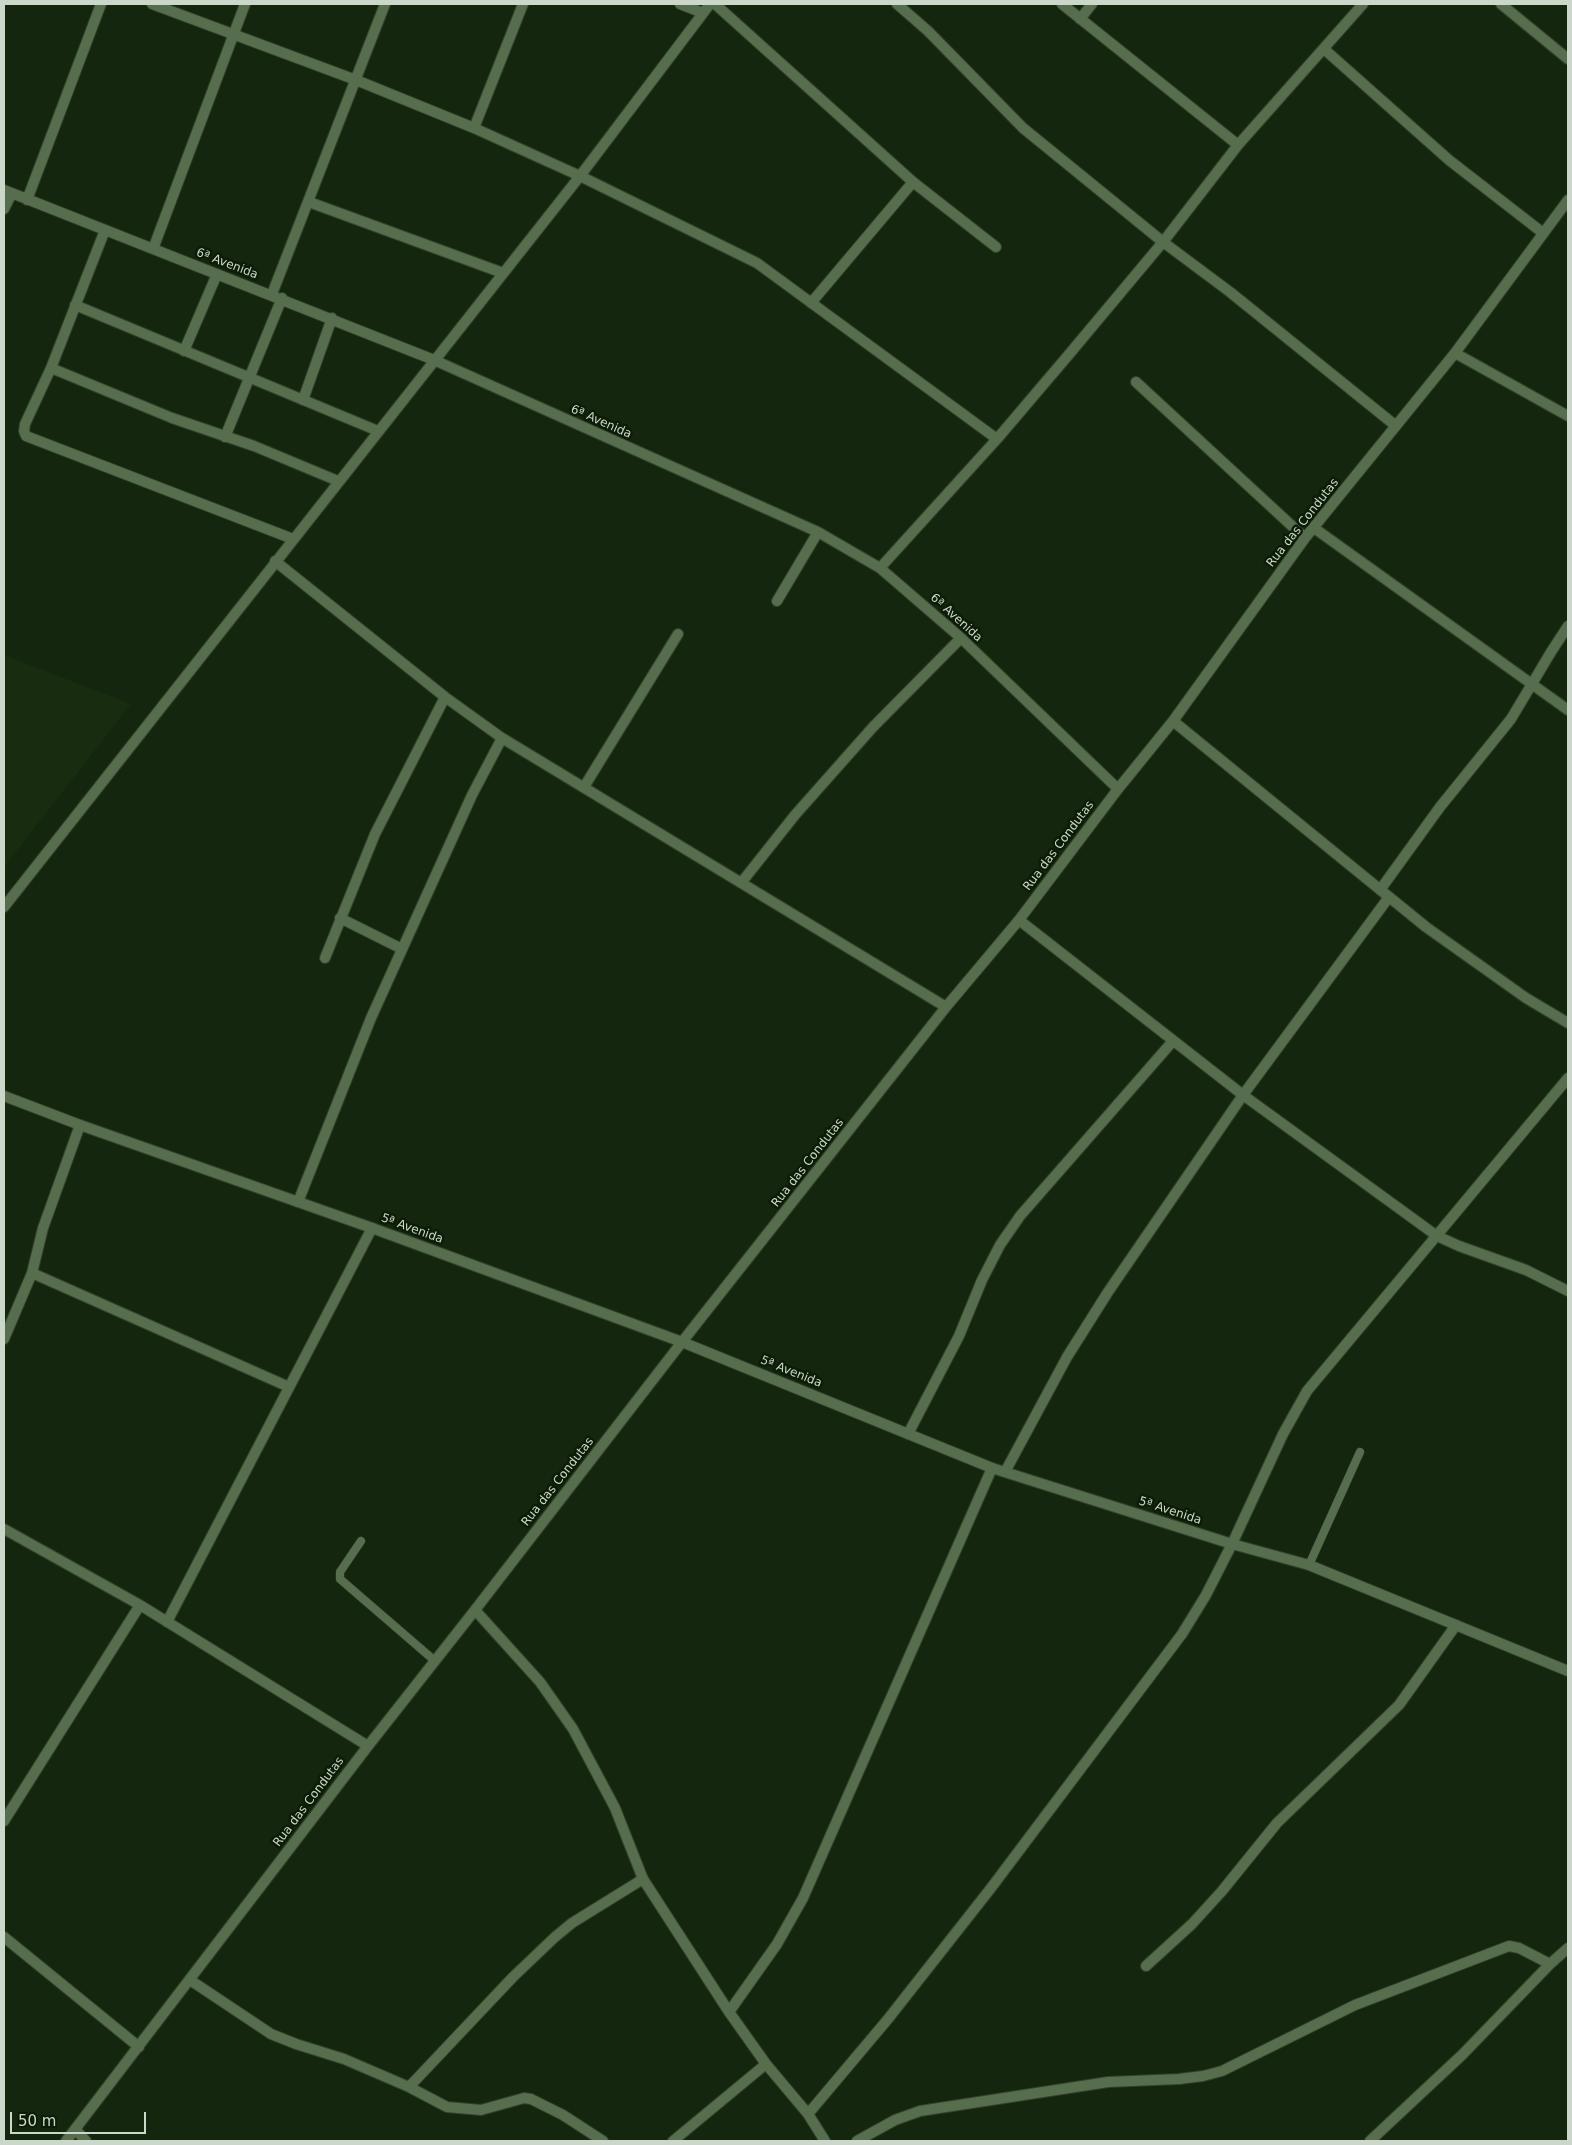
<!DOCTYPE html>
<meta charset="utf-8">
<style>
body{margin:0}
#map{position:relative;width:1572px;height:2145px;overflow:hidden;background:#15260e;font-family:"DejaVu Sans",sans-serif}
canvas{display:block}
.frame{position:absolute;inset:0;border:5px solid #cbd7c8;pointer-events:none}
.scale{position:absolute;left:10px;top:2112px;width:136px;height:22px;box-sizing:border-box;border:2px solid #cbd7c8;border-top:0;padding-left:6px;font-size:15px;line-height:18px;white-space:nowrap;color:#cbd7c8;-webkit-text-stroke:4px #0c1c06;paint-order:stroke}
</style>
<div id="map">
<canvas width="1572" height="2145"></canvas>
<div class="frame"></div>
<div class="scale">50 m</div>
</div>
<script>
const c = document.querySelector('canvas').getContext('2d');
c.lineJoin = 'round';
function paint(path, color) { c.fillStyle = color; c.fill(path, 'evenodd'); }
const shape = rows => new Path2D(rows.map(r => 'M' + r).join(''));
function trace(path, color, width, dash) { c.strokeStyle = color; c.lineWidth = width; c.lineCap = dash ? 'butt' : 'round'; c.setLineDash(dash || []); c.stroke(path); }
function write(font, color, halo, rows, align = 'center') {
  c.font = font + ' "DejaVu Sans",sans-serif'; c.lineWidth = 5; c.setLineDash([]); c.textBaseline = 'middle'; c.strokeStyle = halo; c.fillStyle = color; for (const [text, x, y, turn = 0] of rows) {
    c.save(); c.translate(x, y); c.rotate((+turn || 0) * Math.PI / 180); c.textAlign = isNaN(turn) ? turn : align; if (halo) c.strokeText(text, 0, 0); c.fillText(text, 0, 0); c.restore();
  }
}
const built = shape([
 [4,655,131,704,4,867]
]);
const service = shape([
 [361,1541,340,1572,340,1579,435,1661],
 [1309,1565,1360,1452]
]);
const minor = shape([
 [152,4,356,80,474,128,580,176,757,263,997,439],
 [680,4,703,13],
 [715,4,913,182,996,247],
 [897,4,928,31,1023,128,1163,242,1230,292,1396,426],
 [1062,4,1238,145],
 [1501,4,1568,59],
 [1080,19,1092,4],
 [1324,49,1449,160,1543,233],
 [474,128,523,4],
 [4,190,434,360,818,532,880,568,961,638,1118,789],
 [27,200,101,4],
 [309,202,503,273],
 [4,209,12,193],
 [105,230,51,368,25,424,24,431,26,436,293,539],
 [153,249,245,4],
 [272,294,385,4],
 [811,303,913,182],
 [75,305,378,431],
 [184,351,217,274],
 [1455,353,1568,416],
 [51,368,172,418,254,446,338,481],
 [1136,382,1305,538],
 [303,400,332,318],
 [225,437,282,298],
 [1314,528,1568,710],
 [275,561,445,697,502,738,946,1007],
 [880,568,997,439,1071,352,1163,242,1238,145,1363,4],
 [777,601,818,532],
 [1173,721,1426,927,1526,998,1568,1023],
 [584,787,678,634],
 [741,883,795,815,873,727,961,638],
 [1380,890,1440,807,1511,719,1551,652,1568,626],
 [4,907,580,176,710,4],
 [340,918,402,949],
 [1019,920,1243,1095,1437,1236,1459,1246,1526,1270,1568,1291],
 [325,958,375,834,445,697],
 [298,1202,371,1018,472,795,502,738],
 [32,1273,289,1387],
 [4,1339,32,1273,43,1228,80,1125],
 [908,1434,959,1336,982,1280,1000,1245,1020,1216,1173,1041],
 [1005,1472,1067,1357,1108,1292,1243,1095,1389,897],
 [4,1529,140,1605,368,1746],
 [475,1610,540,1682,573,1729,615,1808,643,1879,729,2012,766,2064,808,2114,825,2141],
 [167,1622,372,1228],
 [4,1821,140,1605],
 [4,1937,139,2047],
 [1146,1966,1192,1924,1222,1891,1277,1823,1399,1705,1456,1625],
 [190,1980,271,2034,296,2044,344,2059,409,2087,447,2107,481,2110,524,2098,531,2099,563,2115,603,2141],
 [729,2012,777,1944,803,1898,992,1468],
 [409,2087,513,1977,555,1937,572,1923,643,1879],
 [808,2114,888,2019,991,1888,1182,1634,1206,1595,1232,1544,1283,1434,1307,1391,1568,1078],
 [75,2129,86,2141],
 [66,2141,368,1746,475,1610,682,1342,946,1007,1019,920,1118,789,1173,721,1305,538,1455,353,1568,200],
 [673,2141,766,2064],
 [857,2141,895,2120,920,2111,1108,2082,1179,2079,1203,2076,1222,2071,1355,2005,1509,1946,1519,1948,1550,1964],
 [1370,2141,1462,2055,1550,1964,1568,1948]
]);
const tertiary = shape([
 [4,1096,80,1125,372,1228,682,1342,992,1468,1232,1544,1309,1565,1568,1671]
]);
const streetNames = [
 ["6ª Avenida",227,264,21],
 ["6ª Avenida",601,422,24],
 ["Rua das Condutas",1303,523,-52],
 ["6ª Avenida",956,618,42],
 ["Rua das Condutas",1059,846,-53],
 ["Rua das Condutas",808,1163,-52],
 ["5ª Avenida",412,1229,20],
 ["5ª Avenida",791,1372,22],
 ["Rua das Condutas",558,1482,-52],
 ["5ª Avenida",1170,1511,18],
 ["Rua das Condutas",309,1802,-53]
];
paint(built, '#182d0f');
trace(service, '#32422c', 9);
trace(minor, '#32422c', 12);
trace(tertiary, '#32422c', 12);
trace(service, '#566d4e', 8);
trace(minor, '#566d4e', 10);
trace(tertiary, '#566d4e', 10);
write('12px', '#cbd7c8', '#0c1c06', streetNames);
</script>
